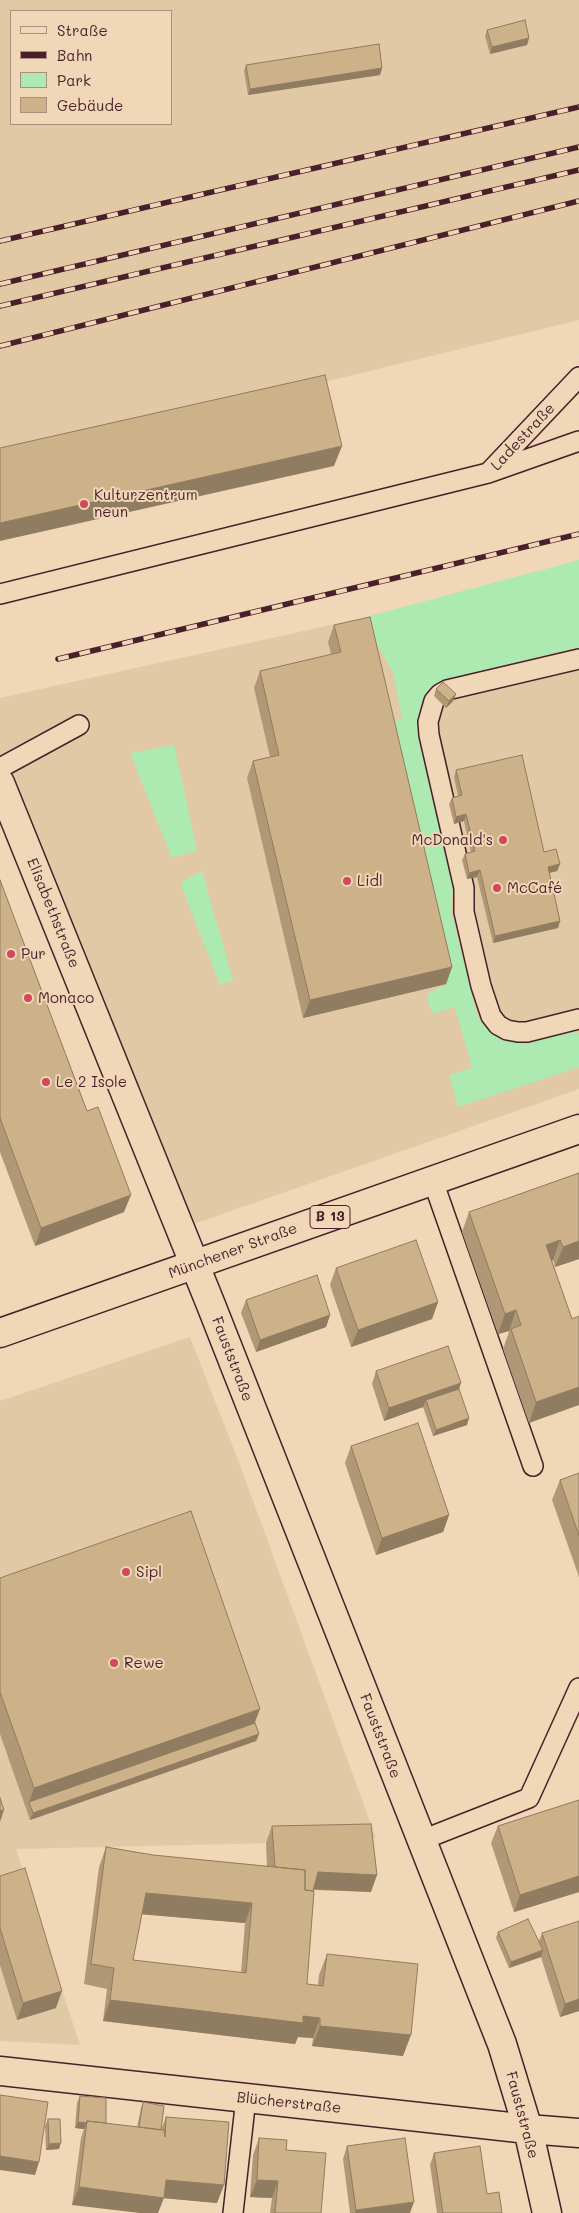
<!DOCTYPE html>
<meta charset="utf-8">
<style>
body{margin:0}
#map{position:relative;width:579px;height:2213px;overflow:hidden;background:#efd7b7;font-family:Mali,sans-serif}
canvas{display:block}
.legend{position:absolute;left:10px;top:10px;width:162px;height:115px;box-sizing:border-box;background:#efd7b7;border:1px solid #ad8d7f;margin:0;padding:6px 9px;list-style:none;font-size:15px;color:#4a1f2b}
.legend li{display:flex;align-items:center;gap:10px;height:25px}
.legend b{width:25px;border:1px solid #ad8d7f}
</style>
<div id="map">
<canvas width="579" height="2213"></canvas>
<ul class="legend">
<li><b style="height:6px;background:#efd7b7"></b>Straße</li>
<li><b style="height:6px;background:#4a1f2b"></b>Bahn</li>
<li><b style="height:14px;background:#aceab1"></b>Park</li>
<li><b style="height:14px;background:#cdb189"></b>Gebäude</li>
</ul>
</div>
<script>
const c = document.querySelector('canvas').getContext('2d');
c.lineJoin = 'round';
function paint(path, color) { c.fillStyle = color; c.fill(path, 'evenodd'); }
const shape = rows => new Path2D(rows.map(r => 'M' + r).join(''));
function trace(path, color, width, dash) { c.strokeStyle = color; c.lineWidth = width; c.lineCap = dash ? 'butt' : 'round'; c.setLineDash(dash || []); c.stroke(path); }
function write(font, color, halo, rows, align = 'center') {
  c.font = font + ' Mali,sans-serif'; c.lineWidth = 4; c.setLineDash([]); c.textBaseline = 'middle'; c.strokeStyle = halo; c.fillStyle = color; for (const [text, x, y, turn = 0] of rows) {
    c.save(); c.translate(x, y); c.rotate((+turn || 0) * Math.PI / 180); c.textAlign = isNaN(turn) ? turn : align; if (halo) c.strokeText(text, 0, 0); c.fillText(text, 0, 0); c.restore();
  }
}
const built = shape([
 [0,0,579,0,579,320,0,461],
 [11,11,171,11,171,124,11,124],
 [362,618,403,690,579,647,579,1089,194,1224,0,764,0,698],
 [190,1337,240,1465,376,1838,365,1841,16,1849,80,2045,0,2041,0,1401]
]);
const green = shape([
 [579,560,579,647,438,682,429,690,421,704,418,725,454,877,451,910,477,1015,487,1029,502,1038,516,1041,577,1031,579,1034,579,1067,458,1107,449,1075,472,1068,455,1007,432,1014,426,995,446,984,386,728,402,718,393,672,362,618],
 [174,745,197,850,172,858,130,753],
 [202,871,233,980,220,985,180,883]
]);
const service = shape([
 [490,471,579,377],
 [0,594,488,473,579,441],
 [579,659,447,690,440,694,434,701,428,722,429,735,464,888,464,912,481,986,491,1016,498,1025,507,1030,518,1032,527,1032,579,1019],
 [0,768,79,725],
 [433,1181,533,1466],
 [422,1840,529,1798,579,1688],
 [233,2213,246,2098]
]);
const minor = shape([
 [0,783,211,1305,502,2044,528,2129,547,2213],
 [0,2071,528,2129,579,2133]
]);
const primary = shape([
 [0,1333,579,1129]
]);
const rail = shape([
 [0,241,579,107],
 [0,284,579,147],
 [0,306,579,170],
 [0,346,579,201],
 [58,659,579,534]
]);
const wall = shape([
 [487,30,529,38,527,45,490,54,485,36],
 [246,65,382,68,380,75,248,95,244,71],
 [334,625,452,967,446,984,303,1018,247,778,253,761,270,757,254,688,260,671,331,654,328,642],
 [436,689,456,694,453,701,446,708,434,696],
 [456,770,544,852,560,864,557,871,549,873,560,921,558,928,493,943,477,877,467,879,462,860,465,854,471,852,464,821,454,824,449,804,452,798,458,796,454,777],
 [0,880,124,1212,35,1246,0,1152],
 [579,1173,579,1259,555,1267,553,1260,552,1261,572,1319,529,1423,503,1349,509,1332,509,1331,498,1334,462,1232,469,1212],
 [336,1268,438,1302,432,1319,351,1347,330,1285],
 [246,1300,330,1315,326,1327,256,1352,241,1313],
 [376,1371,459,1389,467,1425,433,1436,423,1407,384,1421,372,1384],
 [351,1446,449,1515,443,1532,376,1555,345,1463],
 [579,1473,579,1577,552,1500,560,1480],
 [0,1578,255,1723,259,1734,256,1741,30,1820,0,1734],
 [579,1800,579,1892,514,1912,491,1843,498,1826],
 [272,1826,371,1892,314,1890,307,1984,318,1985,319,1975,327,1954,403,2056,312,2046,313,2038,298,2037,295,2044,103,2021,107,1989,84,1984,99,1867,106,1847,153,1855,267,1866,266,1843],
 [142,1914,245,1923,241,1973,133,1960],
 [0,1876,56,2008,17,2020,0,1965],
 [498,1932,539,1941,542,1933,579,2011,560,2017,541,1957,509,1968,496,1938],
 [80,2096,106,2123,137,2127,141,2108,143,2102,161,2130,166,2117,217,2203,164,2198,72,2205,81,2138,84,2129,75,2128,77,2103],
 [48,2119,59,2149,46,2150,45,2126],
 [259,2138,286,2150,321,2213,270,2213,272,2198,250,2197,253,2155],
 [347,2146,410,2213,350,2213,343,2159],
 [434,2153,487,2194,502,2213,437,2213,430,2165]
]);
const shadedWall = shape([
 [529,38,527,45,490,54,492,47],
 [382,68,380,75,248,95,250,89],
 [342,446,334,466,0,541,0,523],
 [456,694,453,701,446,708,449,701],
 [466,814,464,821,454,824,456,817],
 [560,864,557,871,545,874,548,867],
 [480,870,477,877,467,879,469,873],
 [560,921,558,928,493,943,495,936],
 [452,967,446,984,303,1018,310,1000],
 [131,1195,124,1212,35,1246,41,1228],
 [560,1240,553,1260,539,1265,546,1245],
 [579,1241,579,1259,555,1267,563,1247],
 [438,1302,432,1319,351,1347,358,1330],
 [516,1310,509,1331,498,1334,505,1314],
 [330,1315,326,1327,256,1352,260,1340],
 [461,1383,457,1395,426,1400,423,1407,384,1421,389,1408],
 [579,1387,579,1405,529,1423,536,1402],
 [469,1418,467,1425,433,1436,436,1430],
 [449,1515,443,1532,376,1555,382,1538],
 [260,1709,252,1730,29,1802,34,1788],
 [259,1734,256,1741,30,1820,33,1813],
 [4,1810,0,1822,0,1811],
 [318,1872,377,1875,371,1892,312,1889],
 [579,1876,579,1892,514,1912,520,1895],
 [146,1893,252,1903,245,1923,138,1914],
 [543,1950,541,1957,509,1968,511,1962],
 [62,1991,56,2008,17,2020,23,2003],
 [579,1999,579,2011,560,2017,565,2004],
 [110,2000,303,2016,320,2018,313,2038,298,2037,295,2044,103,2021],
 [320,2026,411,2035,403,2056,312,2046],
 [78,2122,87,2122,84,2129,75,2128],
 [61,2143,59,2149,46,2150,49,2144],
 [0,2156,39,2162,35,2175,0,2170],
 [166,2180,224,2185,217,2203,162,2198,164,2198,158,2213,140,2213,72,2205,79,2187],
 [257,2180,278,2181,272,2198,250,2197],
 [414,2202,410,2213,355,2213,356,2210]
]);
const building = shape([
 [525,20,529,38,492,47,487,30,525,20],
 [379,44,382,68,250,89,246,65,379,44],
 [325,375,342,446,0,523,0,448,325,375],
 [370,617,452,967,310,1000,253,761,279,755,260,671,341,652,334,625,370,617],
 [443,682,456,694,449,701,436,689,443,682],
 [522,755,544,852,556,849,560,864,548,867,560,921,495,936,480,870,469,873,465,854,475,851,466,814,456,817,452,798,462,795,456,770,522,755],
 [0,880,87,1111,98,1107,131,1195,41,1228,0,1118,0,880],
 [579,1173,579,1241,563,1247,560,1240,546,1245,572,1319,579,1316,579,1387,536,1402,511,1329,521,1325,516,1310,505,1314,469,1212,579,1173],
 [416,1240,438,1302,358,1330,336,1268,416,1240],
 [317,1275,330,1315,260,1340,246,1300,317,1275],
 [448,1346,461,1383,389,1408,376,1371,448,1346],
 [459,1389,469,1418,436,1430,426,1400,459,1389],
 [418,1423,449,1515,382,1538,351,1446,418,1423],
 [579,1473,579,1536,560,1480,579,1473],
 [191,1511,260,1709,34,1788,0,1692,0,1578,191,1511],
 [255,1723,259,1734,33,1813,29,1802,255,1723],
 [0,1798,4,1810,0,1811,0,1798],
 [579,1800,579,1876,520,1895,498,1826,579,1800],
 [371,1824,377,1875,318,1872,313,1891,305,1890,305,1870,275,1867,272,1826,371,1824],
 [106,1847,153,1855,305,1870,305,1890,314,1891,307,1984,323,1986,327,1954,418,1964,411,2035,320,2026,320,2018,303,2016,303,2023,110,2000,114,1968,91,1964,106,1847],
 [146,1893,252,1903,246,1973,133,1960,146,1893],
 [25,1868,62,1991,23,2003,0,1928,0,1876,25,1868],
 [528,1919,543,1950,511,1962,498,1932,528,1919],
 [579,1921,579,1999,565,2004,542,1933,579,1921],
 [0,2095,48,2102,39,2162,0,2156,0,2095],
 [80,2096,106,2098,106,2123,87,2121,87,2123,78,2122,80,2096],
 [143,2102,164,2106,161,2130,139,2127,143,2102],
 [166,2117,229,2122,224,2185,166,2180,164,2198,79,2187,87,2121,164,2130,165,2137,166,2117],
 [48,2119,60,2119,61,2143,49,2144,48,2119],
 [259,2138,287,2140,286,2150,326,2153,321,2213,275,2213,278,2181,257,2180,259,2138],
 [405,2138,414,2202,356,2210,347,2146,405,2138],
 [480,2146,487,2194,499,2192,502,2213,443,2213,434,2153,480,2146]
]);
const markers = [
 [84,504,5,"#d1495b"],
 [503,840,5,"#d1495b"],
 [347,881,5,"#d1495b"],
 [497,888,5,"#d1495b"],
 [11,954,5,"#d1495b"],
 [28,998,5,"#d1495b"],
 [46,1082,5,"#d1495b"],
 [126,1572,5,"#d1495b"],
 [114,1663,5,"#d1495b"]
];
const shields = [
 [330,1217,40]
];
const shieldNames = [
 ["B 13",330,1217]
];
const streetNames = [
 ["Ladestraße",523,437,-47],
 ["Elisabethstraße",53,913,68],
 ["Münchener Straße",233,1251,-20],
 ["Fauststraße",232,1359,69],
 ["Fauststraße",380,1736,69],
 ["Blücherstraße",289,2103,6],
 ["Fauststraße",522,2115,75]
];
const poiNames = [
 ["Kulturzentrum",94,495],
 ["neun",94,512],
 ["McDonald's",493,840,"right"],
 ["Lidl",357,881],
 ["McCafé",507,888],
 ["Pur",21,954],
 ["Monaco",38,998],
 ["Le 2 Isole",56,1082],
 ["Sipl",136,1572],
 ["Rewe",124,1663]
];
paint(built, '#e2c9a6');
paint(green, '#aceab1');
trace(service, '#4a1f2b', 22);
trace(minor, '#4a1f2b', 31);
trace(primary, '#4a1f2b', 31);
trace(service, '#efd7b7', 19);
trace(minor, '#efd7b7', 28);
trace(primary, '#efd7b7', 28);
trace(rail, '#4a1f2b', 5.5);
trace(rail, '#efd7b7', 4, [11]);
paint(wall, '#b09876');
paint(shadedWall, '#907c60');
paint(building, '#cdb189');
trace(building, '#907c60', 1);
for (const [x, y, r, color] of markers) { const dot = new Path2D(); dot.arc(x, y, r, 0, 2 * Math.PI); c.fillStyle = color; c.fill(dot); trace(dot, '#efd7b7', 2); }
for (const [x, y, w] of shields) { const box = new Path2D(); box.roundRect(x - w / 2, y - 11.5, w, 23, 4); c.fillStyle = '#efd7b7'; c.fill(box); trace(box, '#4a1f2b', 1); }
write('bold 14px', '#4a1f2b', null, shieldNames);
write('15px', '#4a1f2b', '#efd7b7', streetNames);
write('15px', '#4a1f2b', '#efd7b7', poiNames, 'left');
</script>
